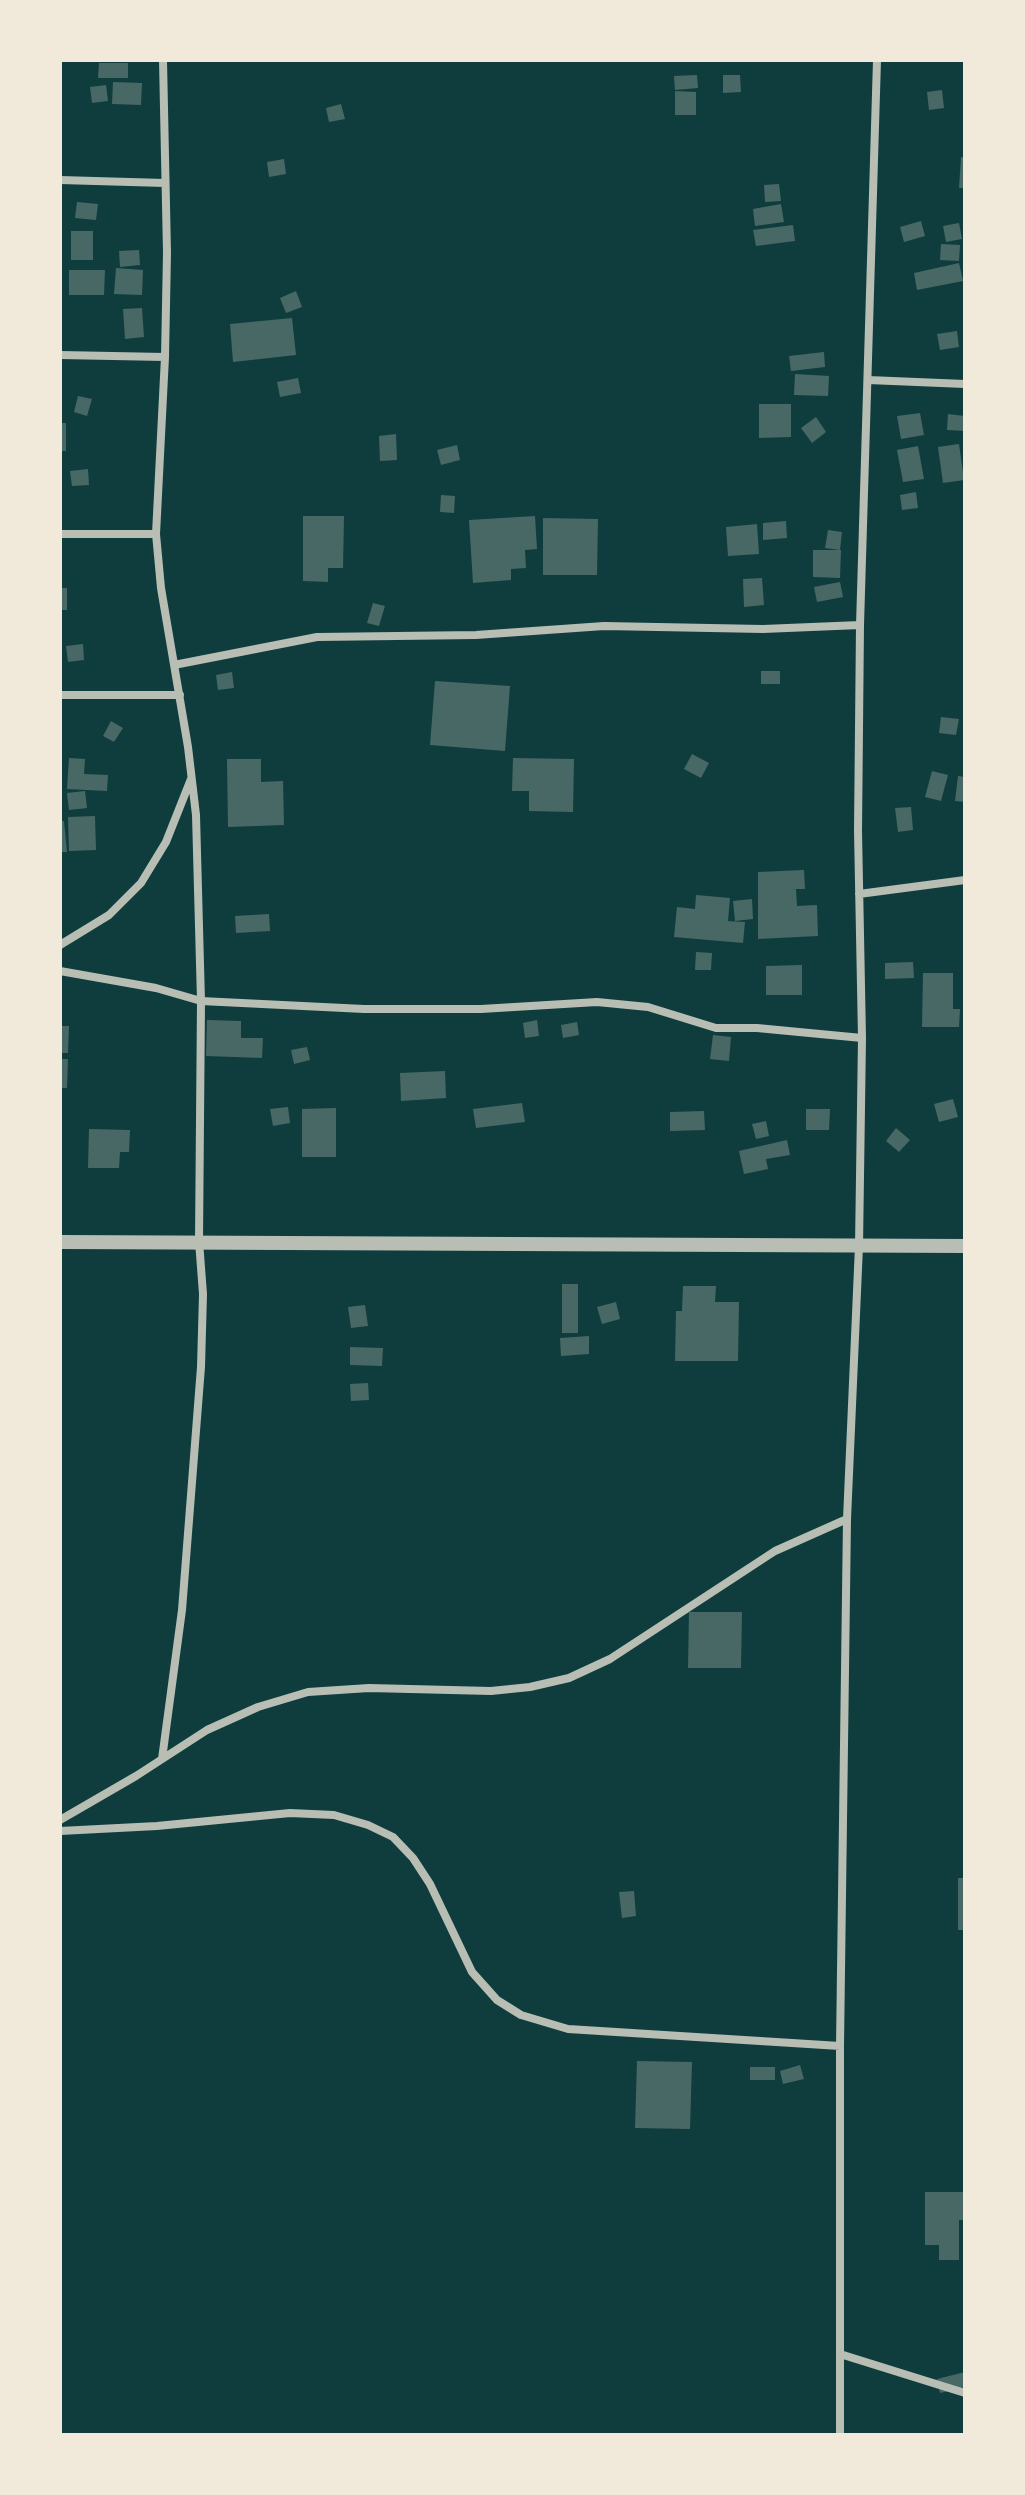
<!DOCTYPE html>
<style>
body{margin:0}
#map{position:relative;width:1025px;height:2495px;overflow:hidden;background:#0f3d3e;font-family:"Fira Sans Condensed",sans-serif}
canvas{display:block}
.frame{position:absolute;inset:0;border:62px solid #f1e9da;pointer-events:none}
</style>
<div id="map">
<canvas width="1025" height="2495"></canvas>
<div class="frame"></div>
</div>
<script>
const c = document.querySelector('canvas').getContext('2d');
c.lineJoin = 'round';
function paint(path, color) { c.fillStyle = color; c.fill(path, 'evenodd'); }
const shape = rows => new Path2D(rows.map(r => 'M' + r).join(''));
function trace(path, color, width, dash) { c.strokeStyle = color; c.lineWidth = width; c.lineCap = dash ? 'butt' : 'round'; c.setLineDash(dash || []); c.stroke(path); }
const building = shape([
 [99,63,128,63,128,78,98,78],
 [697,75,698,88,675,90,674,76],
 [723,75,740,75,741,92,723,93],
 [113,82,142,83,141,105,112,104],
 [106,85,108,101,92,103,90,87],
 [942,90,944,108,929,110,927,92],
 [675,91,696,92,696,115,675,115],
 [341,104,345,119,329,122,326,108],
 [961,157,965,158,965,188,959,188],
 [284,159,286,174,269,177,267,162],
 [779,184,781,201,765,202,764,185],
 [77,202,98,204,96,220,75,218],
 [781,204,784,222,755,226,753,209],
 [921,221,925,236,904,242,900,227],
 [959,223,962,239,946,242,943,226],
 [793,225,795,241,756,246,753,230],
 [71,231,93,231,93,260,71,260],
 [941,244,960,245,959,261,940,260],
 [139,250,140,265,120,267,119,251],
 [959,263,963,281,917,290,914,273],
 [116,268,143,270,142,295,114,294],
 [69,270,105,270,104,295,69,295],
 [296,291,302,307,286,313,280,298],
 [142,308,144,337,125,339,123,309],
 [292,318,296,355,233,362,230,324],
 [957,331,959,347,940,350,937,334],
 [824,352,825,367,791,371,789,356],
 [795,374,829,376,828,396,794,395],
 [298,378,301,393,280,397,277,382],
 [78,396,92,399,87,416,74,412],
 [759,404,791,404,791,437,759,438],
 [920,413,924,435,901,439,897,416],
 [948,414,965,416,965,431,947,430],
 [816,417,826,432,812,443,801,428],
 [60,423,66,423,66,451,60,451],
 [396,434,397,460,380,461,379,436],
 [959,444,964,480,943,483,938,447],
 [457,445,460,460,441,465,437,450],
 [918,446,924,479,903,482,897,450],
 [88,469,89,485,72,486,70,471],
 [916,492,918,508,902,510,900,495],
 [441,495,455,496,454,513,440,512],
 [303,516,344,516,343,568,328,568,328,582,303,581],
 [535,516,537,549,525,550,526,568,511,569,511,580,473,583,469,520],
 [543,518,598,519,597,575,543,575],
 [786,521,787,538,763,540,763,523],
 [757,524,759,554,728,556,726,527],
 [828,530,842,532,840,550,825,548],
 [813,550,841,550,840,578,813,577],
 [762,578,764,605,744,607,743,579],
 [840,582,843,597,817,602,814,587],
 [60,588,67,588,67,610,60,610],
 [373,603,385,606,379,626,367,623],
 [83,644,84,660,68,662,66,646],
 [761,671,780,671,780,684,761,684],
 [232,672,234,688,218,690,216,675],
 [435,681,510,686,505,751,430,745],
 [941,717,959,719,956,735,939,733],
 [111,721,123,728,114,742,103,736],
 [692,754,709,763,701,778,684,769],
 [69,758,85,759,84,774,108,775,107,791,67,789],
 [513,758,574,759,573,812,529,811,529,791,512,791],
 [227,759,261,759,261,782,283,781,284,825,228,827],
 [932,771,948,775,941,801,925,797],
 [958,776,965,777,965,802,955,801],
 [85,791,87,808,69,810,67,793],
 [911,807,913,830,898,832,895,808],
 [95,816,96,850,69,851,68,817],
 [60,821,64,821,67,852,60,852],
 [804,870,805,889,796,889,797,906,817,905,818,936,758,939,758,872],
 [696,895,730,898,728,921,745,922,743,943,674,937,677,907,695,909],
 [752,899,753,919,735,921,733,901],
 [269,914,270,931,236,933,235,916],
 [696,952,712,953,711,970,695,970],
 [913,962,914,978,885,979,885,963],
 [802,965,802,995,766,995,766,966],
 [923,973,953,973,953,1009,960,1009,959,1027,922,1027],
 [207,1020,241,1021,241,1038,263,1038,262,1058,206,1056],
 [537,1020,539,1036,525,1038,523,1023],
 [577,1022,579,1035,563,1038,561,1025],
 [60,1026,69,1026,68,1053,60,1053],
 [713,1035,731,1037,729,1061,710,1059],
 [307,1047,310,1060,294,1064,291,1050],
 [60,1059,68,1059,67,1088,60,1088],
 [445,1071,446,1098,401,1101,400,1073],
 [953,1099,958,1117,939,1122,934,1104],
 [522,1103,525,1122,476,1128,473,1109],
 [288,1107,290,1123,273,1126,270,1109],
 [336,1108,336,1157,302,1157,302,1109],
 [806,1109,830,1109,829,1130,806,1130],
 [704,1111,705,1130,670,1131,670,1112],
 [766,1121,769,1136,756,1139,752,1124],
 [896,1128,910,1140,899,1152,886,1141],
 [89,1129,130,1130,129,1152,120,1152,119,1168,88,1168],
 [787,1140,790,1155,766,1159,768,1169,744,1174,739,1151],
 [562,1284,578,1284,578,1333,562,1333],
 [683,1286,716,1286,715,1302,739,1302,738,1361,675,1361,676,1311,682,1311],
 [616,1302,620,1319,602,1324,597,1307],
 [365,1305,368,1326,351,1328,348,1307],
 [589,1336,589,1354,561,1356,560,1338],
 [350,1347,383,1348,382,1366,350,1365],
 [368,1383,369,1400,351,1401,350,1384],
 [689,1612,742,1612,741,1668,688,1668],
 [958,1878,965,1878,965,1930,958,1930],
 [634,1891,636,1916,622,1918,619,1892],
 [637,2061,692,2062,690,2129,635,2128],
 [800,2065,804,2079,783,2084,780,2071],
 [750,2067,775,2067,775,2080,750,2080],
 [925,2192,965,2192,965,2220,959,2220,959,2260,939,2260,939,2245,925,2245],
 [965,2372,965,2387,940,2393,937,2379]
]);
const minor = shape([
 [60,180,165,183],
 [60,355,165,357],
 [868,380,965,384],
 [60,534,156,534],
 [174,665,317,637,476,635,604,626,763,629,860,625],
 [60,695,180,695],
 [859,894,965,880],
 [60,945,109,915,141,883,166,842,191,779],
 [60,971,156,988,201,1001,364,1009,481,1009,597,1002,648,1007,716,1028,757,1028,862,1038],
 [162,1759,182,1610,201,1367,203,1294,199,1241,201,1001,196,815,188,747,161,588,156,534,165,357,167,253,163,60],
 [60,1820,136,1776,207,1730,258,1707,308,1692,369,1688,491,1691,530,1687,569,1678,610,1659,775,1551,847,1519],
 [60,1831,157,1826,290,1813,334,1815,368,1825,393,1837,413,1858,430,1884,472,1972,497,2000,521,2015,568,2029,840,2046],
 [840,2354,965,2393],
 [840,2435,840,2046,847,1519,859,1246,862,1038,858,831,860,625,877,60]
]);
const tertiary = shape([
 [60,1242,965,1246]
]);
paint(building, '#486865');
trace(minor, '#b8beb3', 8);
trace(tertiary, '#b8beb3', 14);
</script>
